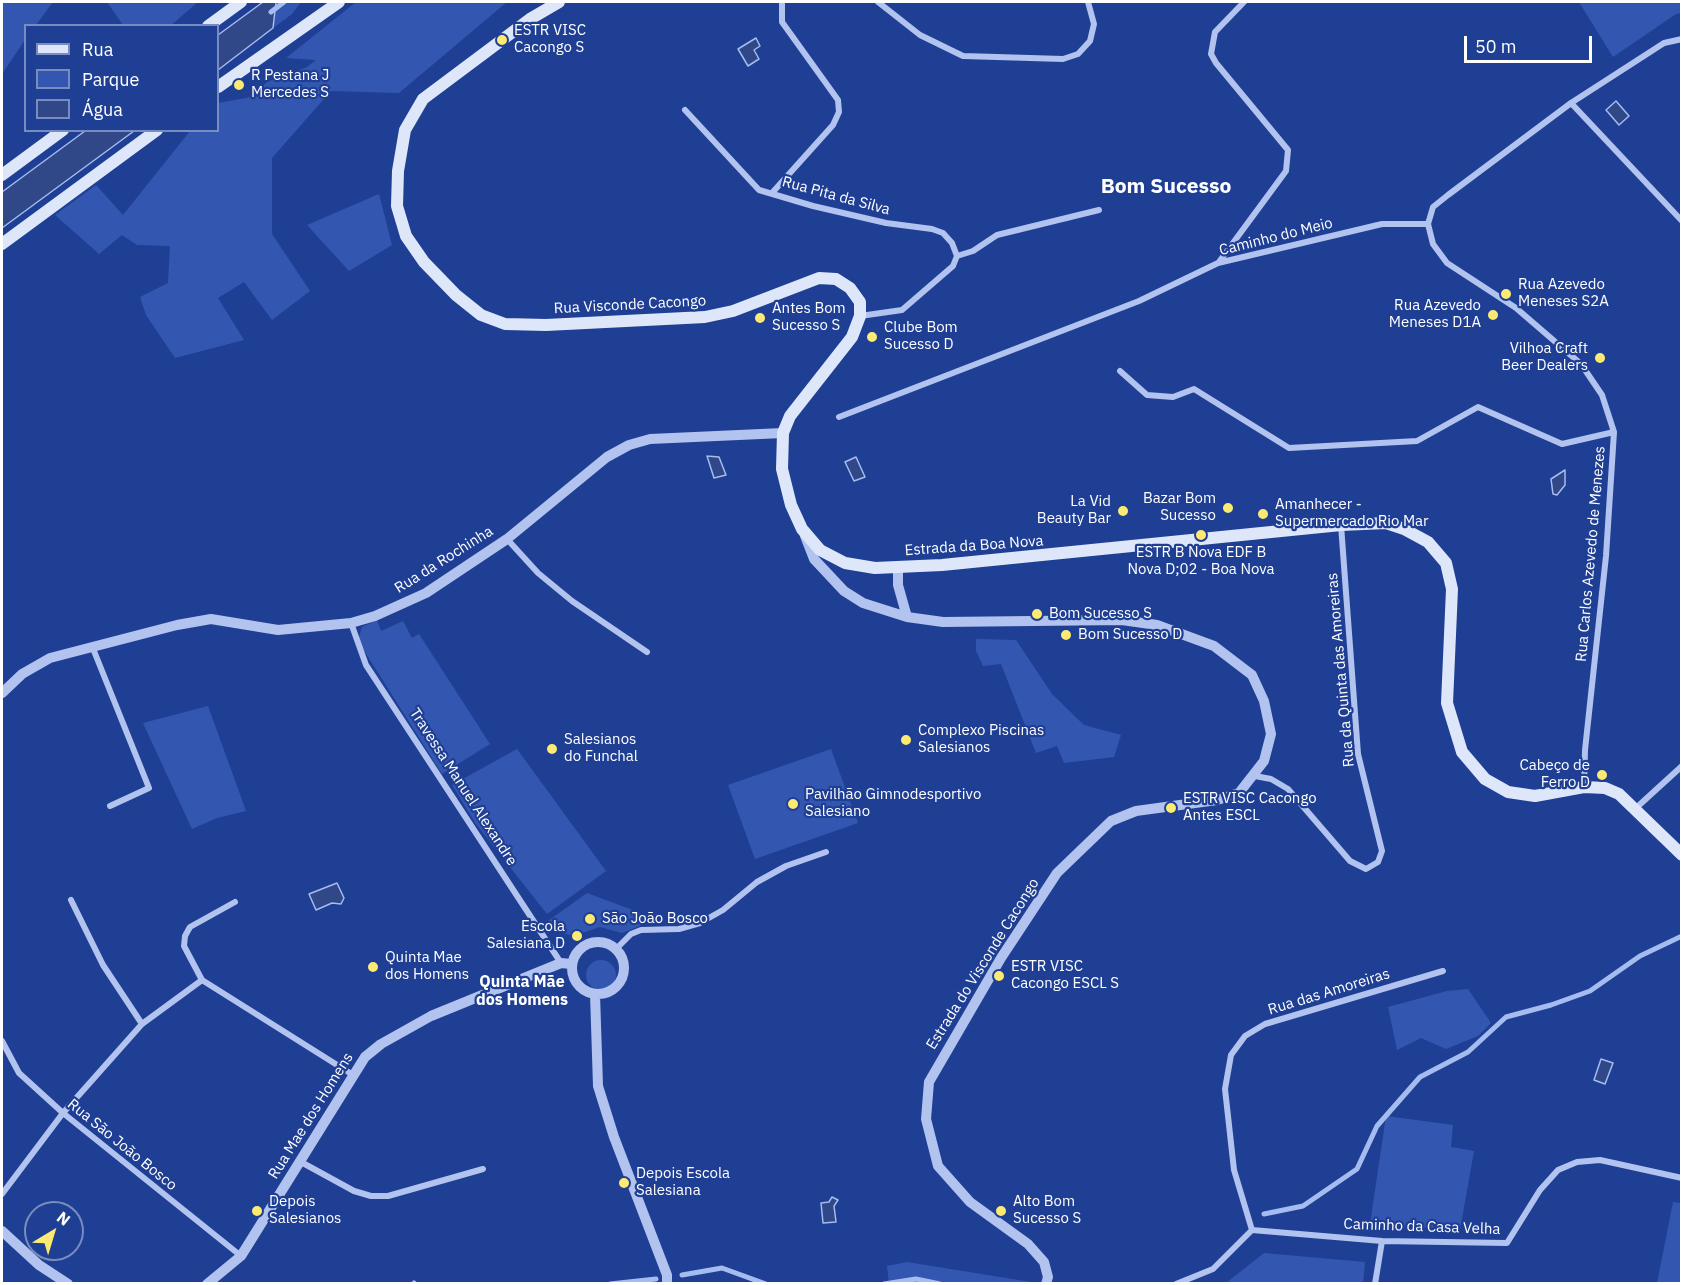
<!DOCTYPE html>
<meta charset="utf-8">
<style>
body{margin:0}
#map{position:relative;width:1683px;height:1285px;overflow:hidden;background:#1f3f94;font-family:"IBM Plex Sans",sans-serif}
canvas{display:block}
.frame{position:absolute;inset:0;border:3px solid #fff;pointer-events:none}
.legend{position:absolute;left:24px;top:24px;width:195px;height:108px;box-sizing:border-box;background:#1f3f94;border:2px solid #798cbf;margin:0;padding:8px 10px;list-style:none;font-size:18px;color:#fff}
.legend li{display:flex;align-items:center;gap:12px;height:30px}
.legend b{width:30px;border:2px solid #798cbf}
.north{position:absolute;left:24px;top:1201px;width:60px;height:60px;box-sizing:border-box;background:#1f3f94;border:2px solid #798cbf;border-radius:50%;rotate:38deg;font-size:16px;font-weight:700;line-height:24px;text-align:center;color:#fff}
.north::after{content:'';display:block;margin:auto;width:21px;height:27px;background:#fcea72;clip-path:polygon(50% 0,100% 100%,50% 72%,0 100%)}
.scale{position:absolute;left:1464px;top:36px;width:128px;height:27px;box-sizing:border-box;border:3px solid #fff;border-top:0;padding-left:8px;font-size:18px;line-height:21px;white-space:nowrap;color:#fff;-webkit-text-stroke:4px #1f3f94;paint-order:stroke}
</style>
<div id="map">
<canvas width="1683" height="1285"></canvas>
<div class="frame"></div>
<ul class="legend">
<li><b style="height:8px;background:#dee6fa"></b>Rua</li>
<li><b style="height:16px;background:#3357b1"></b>Parque</li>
<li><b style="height:16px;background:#304887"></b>Água</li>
</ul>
<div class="north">N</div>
<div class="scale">50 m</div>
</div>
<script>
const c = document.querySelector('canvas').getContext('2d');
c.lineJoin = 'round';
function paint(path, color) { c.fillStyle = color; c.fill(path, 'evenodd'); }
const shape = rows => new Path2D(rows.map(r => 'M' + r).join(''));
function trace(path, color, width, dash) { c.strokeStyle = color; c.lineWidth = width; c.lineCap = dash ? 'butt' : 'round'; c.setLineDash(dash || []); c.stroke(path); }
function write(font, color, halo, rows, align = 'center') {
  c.font = font + ' "IBM Plex Sans",sans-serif'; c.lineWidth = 4.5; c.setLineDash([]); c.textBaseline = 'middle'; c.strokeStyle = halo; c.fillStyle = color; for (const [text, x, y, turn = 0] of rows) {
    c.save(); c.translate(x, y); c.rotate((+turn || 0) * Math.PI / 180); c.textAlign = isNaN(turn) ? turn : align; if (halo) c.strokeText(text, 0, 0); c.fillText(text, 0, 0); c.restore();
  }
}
const green = shape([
 [2,2,53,2,36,25,26,26,25,40,2,74],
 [107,2,198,2,170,26,123,25],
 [276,2,301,2,292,14,273,28],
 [356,2,507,2,399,93,331,91,272,158,272,234,310,291,272,320,244,282,218,298,244,340,175,358,146,315,140,297,168,283,170,246,137,245,122,235,99,254,55,215,96,185,123,215,190,131,218,130,218,103,251,97,267,82,307,67,316,60,286,58],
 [1579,2,1681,2,1681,13,1676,14,1613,57],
 [379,194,392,245,349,271,307,225],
 [377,620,381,631,403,621,412,638,419,634,490,744,442,774,358,641,362,627],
 [976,639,1016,640,1052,694,1084,725,1121,735,1114,757,1064,763,1057,746,1036,753,1001,664,983,666,976,651],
 [208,706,246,811,217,818,192,829,143,723],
 [517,749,606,871,547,914,476,824,452,785],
 [831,749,858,823,755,859,728,785],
 [587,893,657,919,622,933,600,927,573,936,556,931,548,921],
 '586 975a15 15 0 1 1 30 0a15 15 0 1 1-30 0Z',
 [1468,989,1491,1023,1478,1036,1446,1049,1421,1038,1397,1050,1388,1007,1447,991],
 [1386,1116,1453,1125,1451,1147,1474,1151,1460,1230,1370,1224],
 [1673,1202,1681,1203,1681,1283,1657,1283],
 [1264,1253,1365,1262,1363,1283,1226,1283],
 [907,1262,1037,1283,889,1283,887,1266]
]);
const water = shape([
 [263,2,276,2,273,28,218,70,218,35,263,2],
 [756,38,760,46,754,50,759,59,748,66,738,49,756,38],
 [1616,101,1629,116,1619,125,1606,110,1616,101],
 [85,131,134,131,2,228,2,192,85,131],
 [707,456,719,457,726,475,714,478,707,456],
 [856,457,865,477,854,481,845,462,856,457],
 [1565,470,1565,485,1557,495,1553,494,1551,479,1565,470],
 [337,883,344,898,341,904,332,903,316,910,309,894,337,883],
 [1601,1059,1613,1063,1605,1084,1594,1080,1601,1059],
 [832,1197,838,1200,834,1206,836,1222,823,1223,821,1203,829,1202,832,1197]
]);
const stream = shape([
 [271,12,284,2],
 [1264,1214,1303,1206,1357,1169,1377,1126,1420,1077,1468,1052,1506,1017,1551,1005,1590,991,1640,956,1682,936],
 [682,1275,722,1268,766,1284],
 [414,1283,415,1284],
 [610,1284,656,1279],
 [884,1284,916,1279,940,1284]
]);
const minor = shape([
 [878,2,920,35,963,56,1063,59,1078,54,1090,41,1094,24,1088,2],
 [1571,103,1682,221],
 [685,110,759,190,813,206,886,223,932,229,943,233,952,243,957,256,953,266,902,310,860,316],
 [772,193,833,125,839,112,838,100,782,22,782,2],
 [957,256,973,251,997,235,1099,210],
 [1219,262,1286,171,1288,150,1216,63,1211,54,1215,32,1244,2],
 [1120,371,1147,395,1173,397,1194,389,1289,448,1417,441,1478,407,1562,444,1614,432],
 [839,417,1139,301,1218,263,1382,224,1428,224],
 [507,539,538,573,572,601,647,652],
 [351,623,366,665,561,963],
 [92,646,149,788,110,806],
 [1255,776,1271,779,1288,789,1350,861,1366,869,1378,862,1382,851,1379,839,1358,754,1341,525],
 [1584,787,1585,750,1606,556,1614,432,1602,395,1581,364,1516,308,1447,263,1433,244,1428,224,1433,207,1448,195,1571,103,1664,43,1682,39],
 [1636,808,1682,766],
 [71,900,103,965,142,1024],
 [235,902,190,927,185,936,184,946,202,980,353,1075],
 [616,949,631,934,641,930,679,929,700,923,723,910,757,882,786,866,826,852],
 [2,1041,19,1073,63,1113,241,1256],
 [301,1162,354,1191,371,1196,388,1196,483,1169],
 [2,1194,63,1113,142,1024,202,980],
 [1252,1230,1234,1170,1225,1089,1231,1055,1245,1036,1265,1024,1443,971],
 [1176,1284,1213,1269,1252,1230,1382,1241,1507,1243,1540,1190,1558,1170,1577,1162,1600,1160,1682,1178],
 [1375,1284,1382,1241]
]);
const tertiary = shape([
 [805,536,814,559,844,591,863,603,907,617],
 [898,567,898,585,907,617,943,622,1122,620,1157,625,1214,646,1252,675,1264,701,1271,734,1264,761,1239,793,1217,800,1136,811,1111,821,1057,873,1001,958,929,1082,926,1119,938,1166,970,1202,1028,1244,1044,1262,1048,1277,1046,1284],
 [2,693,22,674,50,658,177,625,211,619,278,630,351,623,375,616,426,593,507,539,607,457,629,445,650,439,783,433],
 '572 968a26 26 0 1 1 52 0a26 26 0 1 1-52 0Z',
 [595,994,598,1086,614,1137,667,1275,667,1284],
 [2,1231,39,1265,68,1284],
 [207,1284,241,1256,365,1057,381,1044,431,1016,561,963,571,964]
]);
const secondary = shape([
 [559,2,530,19,423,99,405,130,398,171,397,206,406,236,424,262,456,295,481,315,505,324,546,325,705,317,733,311,819,278,836,279,850,288,860,302,860,316,852,337,790,416,783,433,782,469,791,505,802,529,820,550,845,563,875,568,942,565,1341,525,1386,523,1404,529,1428,542,1446,563,1452,589,1447,703,1462,752,1485,779,1508,792,1535,796,1584,787,1605,788,1619,794,1682,855],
 [208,26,241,2],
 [218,87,339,2],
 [2,175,63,130],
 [2,244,157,130]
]);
const markers = [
 [502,40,6,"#fcea72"],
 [239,85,6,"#fcea72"],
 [1506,294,6,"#fcea72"],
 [1493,315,6,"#fcea72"],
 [760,318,6,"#fcea72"],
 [872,337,6,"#fcea72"],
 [1600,358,6,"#fcea72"],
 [1228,508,6,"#fcea72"],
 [1123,511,6,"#fcea72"],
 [1263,514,6,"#fcea72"],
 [1201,535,6,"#fcea72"],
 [1037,614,6,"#fcea72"],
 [1066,635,6,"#fcea72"],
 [906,740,6,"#fcea72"],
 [552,749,6,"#fcea72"],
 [1602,775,6,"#fcea72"],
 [793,804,6,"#fcea72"],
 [1171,808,6,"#fcea72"],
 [590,919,6,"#fcea72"],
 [577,936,6,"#fcea72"],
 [373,967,6,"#fcea72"],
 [999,976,6,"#fcea72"],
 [624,1183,6,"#fcea72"],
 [257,1211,6,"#fcea72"],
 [1001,1211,6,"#fcea72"]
];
const poiNames = [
 ["ESTR VISC",514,31],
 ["Cacongo S",514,48],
 ["R Pestana J",251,76],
 ["Mercedes S",251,93],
 ["Rua Azevedo",1518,285],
 ["Meneses S2A",1518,302],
 ["Rua Azevedo",1481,306,"right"],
 ["Meneses D1A",1481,323,"right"],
 ["Antes Bom",772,309],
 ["Sucesso S",772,326],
 ["Clube Bom",884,328],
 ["Sucesso D",884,345],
 ["Vilhoa Craft",1588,349,"right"],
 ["Beer Dealers",1588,366,"right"],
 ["Bazar Bom",1216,499,"right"],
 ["Sucesso",1216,516,"right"],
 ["La Vid",1111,502,"right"],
 ["Beauty Bar",1111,519,"right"],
 ["Amanhecer -",1275,505],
 ["Supermercado Rio Mar",1275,522],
 ["ESTR B Nova EDF B",1201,553,"center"],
 ["Nova D;02 - Boa Nova",1201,570,"center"],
 ["Bom Sucesso S",1049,614],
 ["Bom Sucesso D",1078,635],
 ["Complexo Piscinas",918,731],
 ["Salesianos",918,748],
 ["Salesianos",564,740],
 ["do Funchal",564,757],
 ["Cabeço de",1590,766,"right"],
 ["Ferro D",1590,783,"right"],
 ["Pavilhão Gimnodesportivo",805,795],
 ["Salesiano",805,812],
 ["ESTR VISC Cacongo",1183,799],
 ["Antes ESCL",1183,816],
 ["São João Bosco",602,919],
 ["Escola",565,927,"right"],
 ["Salesiana D",565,944,"right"],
 ["Quinta Mae",385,958],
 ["dos Homens",385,975],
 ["ESTR VISC",1011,967],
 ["Cacongo ESCL S",1011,984],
 ["Depois Escola",636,1174],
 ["Salesiana",636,1191],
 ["Depois",269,1202],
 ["Salesianos",269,1219],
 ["Alto Bom",1013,1202],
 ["Sucesso S",1013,1219]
];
const streetNames = [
 ["Rua Pita da Silva",836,196,15],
 ["Caminho do Meio",1276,237,-14],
 ["Rua Visconde Cacongo",630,305,-3],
 ["Estrada da Boa Nova",974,546,-4],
 ["Rua Carlos Azevedo de Menezes",1591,554,-85],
 ["Rua da Rochinha",444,560,-32],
 ["Rua da Quinta das Amoreiras",1341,670,-95],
 ["Travessa Manuel Alexandre",463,787,57],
 ["Estrada do Visconde Cacongo",983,964,-58],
 ["Rua das Amoreiras",1329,992,-17],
 ["Rua Mae dos Homens",311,1116,-58],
 ["Rua São João Bosco",122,1145,39],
 ["Caminho da Casa Velha",1422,1227,2]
];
const neighbourhoodNames = [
 ["Quinta Mãe",522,982],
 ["dos Homens",522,1000]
];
const districtNames = [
 ["Bom Sucesso",1166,187]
];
paint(green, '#3357b1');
paint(water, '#304887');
trace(water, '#a5bcf0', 1.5);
trace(stream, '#a5bcf0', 5);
trace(minor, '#b1c3ee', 6);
trace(tertiary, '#b1c3ee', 10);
trace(secondary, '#dee6fa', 12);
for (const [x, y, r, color] of markers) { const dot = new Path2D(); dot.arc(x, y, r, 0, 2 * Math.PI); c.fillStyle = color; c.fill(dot); trace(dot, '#1f3f94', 2); }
write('15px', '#fff', '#1f3f94', poiNames, 'left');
write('15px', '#fff', '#1f3f94', streetNames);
write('bold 16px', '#fff', '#1f3f94', neighbourhoodNames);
write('bold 21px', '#fff', '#1f3f94', districtNames);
</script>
